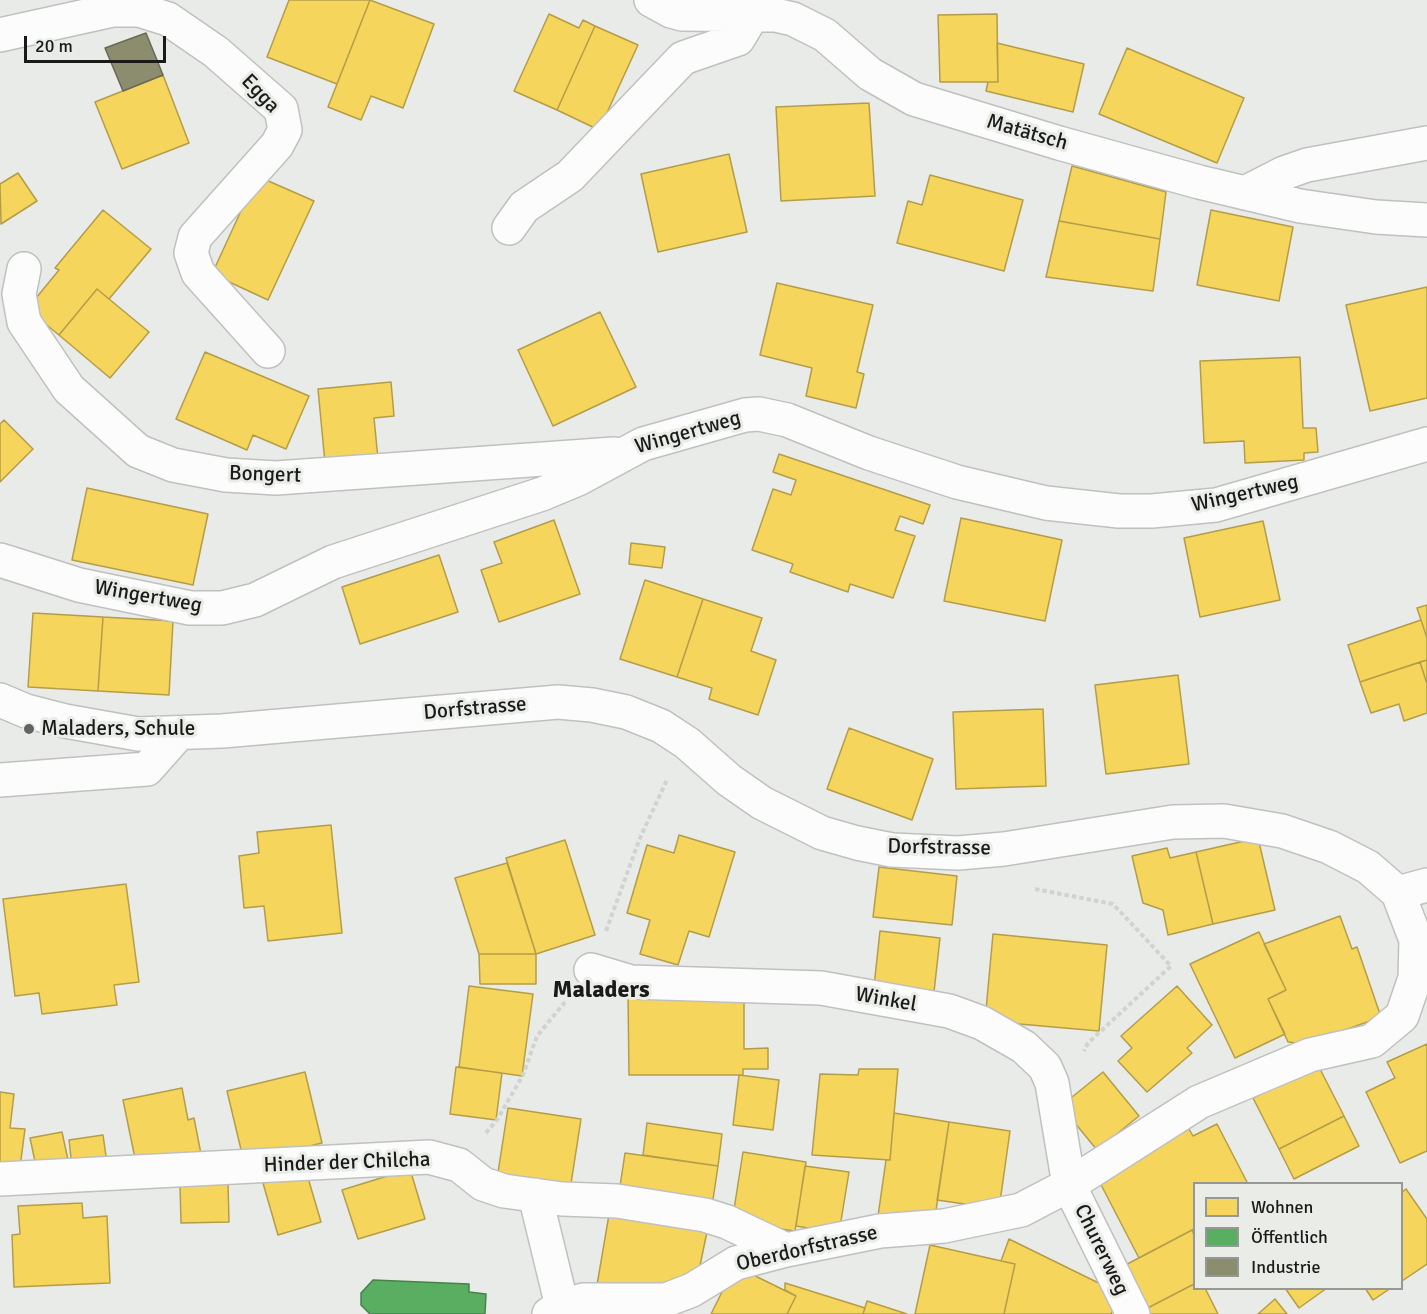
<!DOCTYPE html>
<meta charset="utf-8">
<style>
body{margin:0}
#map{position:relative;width:1427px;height:1314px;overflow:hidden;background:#e9ebe8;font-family:Signika,sans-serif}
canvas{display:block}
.legend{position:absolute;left:1193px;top:1182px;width:210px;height:108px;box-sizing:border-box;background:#e9ece7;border:2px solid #969895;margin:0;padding:8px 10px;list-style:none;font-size:18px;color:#1a1b19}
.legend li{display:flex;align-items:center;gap:12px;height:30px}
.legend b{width:30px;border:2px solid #969895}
.scale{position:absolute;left:24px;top:36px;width:142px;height:27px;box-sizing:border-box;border:3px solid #1a1b19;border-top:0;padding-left:8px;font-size:18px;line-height:21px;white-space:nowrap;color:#1a1b19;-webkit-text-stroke:4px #e9ece7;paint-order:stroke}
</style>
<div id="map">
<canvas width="1427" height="1314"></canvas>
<ul class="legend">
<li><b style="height:16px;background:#f6d55c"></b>Wohnen</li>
<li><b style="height:16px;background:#5aae61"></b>Öffentlich</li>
<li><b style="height:16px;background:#8c8c6e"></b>Industrie</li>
</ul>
<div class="scale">20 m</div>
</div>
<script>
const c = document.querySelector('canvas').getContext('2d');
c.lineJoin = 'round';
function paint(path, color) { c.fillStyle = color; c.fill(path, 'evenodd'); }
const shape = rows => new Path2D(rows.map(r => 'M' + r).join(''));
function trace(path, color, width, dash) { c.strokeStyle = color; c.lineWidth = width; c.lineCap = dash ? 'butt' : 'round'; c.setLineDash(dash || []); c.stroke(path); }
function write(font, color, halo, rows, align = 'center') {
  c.font = font + ' Signika,sans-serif'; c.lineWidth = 6; c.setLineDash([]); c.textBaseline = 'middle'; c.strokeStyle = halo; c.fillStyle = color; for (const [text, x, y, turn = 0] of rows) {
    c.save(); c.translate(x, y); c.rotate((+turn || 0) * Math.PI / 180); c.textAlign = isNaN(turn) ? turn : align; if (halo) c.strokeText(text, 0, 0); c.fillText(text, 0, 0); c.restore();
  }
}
const homes = shape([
 [289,0,370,0,337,84,267,57,289,0],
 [370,0,434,24,403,108,371,96,361,120,328,107,370,0],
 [549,14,579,28,583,20,595,26,557,110,514,91,549,14],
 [997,14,998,82,940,82,938,15,997,14],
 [595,26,638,45,599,130,557,110,595,26],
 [997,43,1084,64,1073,112,986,91,988,82,998,82,997,43],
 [1127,48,1244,98,1217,163,1099,114,1127,48],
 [163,75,189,143,122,169,95,102,163,75],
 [869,103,875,196,781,201,776,107,869,103],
 [729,154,747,232,658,252,641,174,729,154],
 [1072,166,1166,192,1160,239,1059,221,1072,166],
 [18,173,37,201,1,224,0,184,18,173],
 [930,175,1023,200,1004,271,897,243,908,201,922,205,930,175],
 [257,176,314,201,268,300,212,274,257,176],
 [103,210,151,249,109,299,97,289,59,335,27,309,59,270,55,268,103,210],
 [1211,210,1293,227,1279,301,1197,285,1211,210],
 [1059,221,1160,239,1153,291,1046,277,1059,221],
 [777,283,873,305,857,372,864,374,856,408,806,396,812,368,760,355,777,283],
 [1427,287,1427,398,1370,411,1346,305,1427,287],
 [97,289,149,332,110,378,59,335,97,289],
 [600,312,636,387,553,426,518,350,600,312],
 [205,352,309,396,286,449,253,435,247,450,176,419,205,352],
 [1300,357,1303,428,1316,428,1318,452,1304,453,1304,460,1245,463,1244,441,1204,443,1200,361,1300,357],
 [391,382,394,416,374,418,378,459,325,463,318,389,391,382],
 [4,420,33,449,0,482,0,424,4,420],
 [779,454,930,505,923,524,900,516,895,530,915,536,893,598,850,584,848,592,790,572,793,564,752,550,773,489,791,495,796,480,773,472,779,454],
 [87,488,208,514,193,585,72,560,87,488],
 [961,518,1062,540,1045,621,944,601,961,518],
 [554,520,580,594,499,622,481,570,502,563,494,542,554,520],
 [1263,521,1280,600,1200,617,1184,538,1263,521],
 [631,543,665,547,662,568,629,564,631,543],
 [439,555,458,612,360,644,342,587,439,555],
 [645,580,703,599,677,677,620,659,645,580],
 [703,599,762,618,751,651,776,660,758,715,709,699,712,688,677,677,703,599],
 [1427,605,1427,638,1417,608,1427,605],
 [33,613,103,617,98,691,28,687,33,613],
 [103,617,173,621,169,695,98,691,103,617],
 [1421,620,1427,638,1427,660,1360,682,1348,645,1421,620],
 [1427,660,1427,684,1420,662,1427,660],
 [1420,662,1427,684,1427,713,1404,721,1399,704,1371,713,1360,682,1420,662],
 [1178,675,1189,764,1106,774,1095,685,1178,675],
 [1043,709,1046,786,956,789,953,712,1043,709],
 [849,728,933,759,912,820,827,789,849,728],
 [331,825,342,933,268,941,264,906,244,908,239,856,259,853,257,832,331,825],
 [679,835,735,852,709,937,689,931,678,965,640,954,650,920,627,913,647,845,674,853,679,835],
 [1258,838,1275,910,1213,924,1196,852,1258,838],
 [565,840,595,935,536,954,506,858,565,840],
 [1167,848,1170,858,1196,852,1213,924,1168,935,1163,910,1143,903,1132,856,1167,848],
 [507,863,536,954,479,954,455,878,507,863],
 [879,867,957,876,952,925,873,917,879,867],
 [126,884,139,982,114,985,117,1005,42,1014,39,993,15,996,3,899,126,884],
 [1340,916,1352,949,1357,947,1381,1017,1306,1044,1288,1042,1268,999,1286,990,1264,944,1340,916],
 [880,931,940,938,934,992,874,986,880,931],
 [1259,932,1286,990,1268,999,1285,1034,1235,1058,1190,964,1259,932],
 [993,934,1107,945,1099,1031,985,1021,993,934],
 [479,954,536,954,536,984,480,984,479,954],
 [469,986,533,994,522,1076,459,1067,469,986],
 [1177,986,1212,1025,1187,1048,1192,1053,1147,1092,1118,1061,1132,1048,1121,1036,1177,986],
 [744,993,744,1049,768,1048,768,1069,743,1069,743,1075,629,1075,628,994,744,993],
 [1427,1044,1427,1151,1400,1163,1366,1092,1395,1078,1387,1062,1427,1044],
 [1318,1065,1344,1116,1279,1149,1253,1098,1318,1065],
 [456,1067,502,1073,496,1120,450,1114,456,1067],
 [859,1069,898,1069,890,1160,812,1155,820,1074,858,1075,859,1069],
 [305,1072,322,1143,244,1162,227,1091,305,1072],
 [1103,1072,1139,1116,1097,1150,1061,1106,1103,1072],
 [739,1075,779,1080,773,1130,733,1125,739,1075],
 [182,1088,188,1120,194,1118,201,1154,137,1168,123,1100,182,1088],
 [0,1092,14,1094,10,1128,25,1129,20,1167,0,1165,0,1092],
 [508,1108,581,1119,570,1190,497,1179,508,1108],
 [894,1113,949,1122,934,1224,878,1216,886,1160,890,1160,894,1113],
 [1344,1116,1359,1146,1294,1179,1279,1149,1344,1116],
 [949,1122,1010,1131,999,1209,937,1200,949,1122],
 [647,1123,722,1134,718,1166,643,1155,647,1123],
 [1217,1124,1248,1184,1194,1184,1194,1229,1139,1258,1097,1177,1189,1129,1193,1136,1217,1124],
 [62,1132,68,1160,36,1166,30,1138,62,1132],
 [103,1135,107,1163,72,1167,69,1140,103,1135],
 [743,1152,806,1162,795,1231,732,1222,743,1152],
 [625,1153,718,1166,712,1206,619,1193,625,1153],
 [805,1166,849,1172,839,1233,796,1226,805,1166],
 [410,1169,425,1219,358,1239,342,1190,410,1169],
 [306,1171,321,1222,278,1235,263,1183,306,1171],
 [228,1183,229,1222,181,1223,180,1185,228,1183],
 [1406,1189,1427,1219,1427,1264,1402,1281,1402,1192,1406,1189],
 [82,1203,83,1218,107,1216,110,1283,14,1287,12,1235,20,1234,18,1206,82,1203],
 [611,1203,709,1222,696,1285,597,1285,611,1203],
 [1192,1230,1194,1235,1194,1284,1140,1312,1114,1271,1192,1230],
 [1009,1239,1121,1294,1111,1314,1004,1314,1015,1264,1001,1261,1009,1239],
 [930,1245,1015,1264,1004,1314,915,1314,930,1245],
 [735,1266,796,1296,787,1314,711,1314,735,1266],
 [785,1283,865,1308,863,1314,787,1314,796,1296,785,1290,785,1283],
 [1194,1284,1194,1288,1205,1288,1218,1314,1141,1314,1140,1312,1194,1284],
 [1285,1288,1327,1288,1299,1308,1285,1288],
 [1365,1288,1391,1288,1373,1300,1365,1288],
 [1275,1299,1287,1314,1258,1314,1275,1299],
 [867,1301,907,1314,863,1314,867,1301]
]);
const public = shape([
 [373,1280,469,1284,469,1292,486,1294,485,1314,370,1314,361,1305,361,1293,373,1280]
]);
const industry = shape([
 [146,33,163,75,123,91,105,48,146,33]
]);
const path = shape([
 [1035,889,1113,904,1171,966,1088,1043,1084,1051],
 [606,931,640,838,667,780],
 [486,1133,497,1120,523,1075,537,1036,565,1002]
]);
const minor = shape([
 [651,0,671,11,682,14,775,15,793,19,825,35,870,74,914,99,1059,143,1199,182,1300,206,1376,217,1427,220],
 [0,35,113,10,139,10,168,19,216,52,281,109,285,130,277,145,195,237,191,253,198,273,268,351],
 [1245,193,1284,173,1307,165,1427,143],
 [509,228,524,207,570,176,683,58,738,39,753,14],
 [24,269,19,294,24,322,69,389,138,451,173,465,226,475,276,478,614,454],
 [0,560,79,585,190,608,222,608,255,600,333,562,542,494,578,479,643,444,745,415,759,414,787,420,869,453,957,482,1046,503,1119,511,1152,511,1216,505,1427,444],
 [0,700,26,711,65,721,138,734,222,731,558,702,592,705,626,712,661,726,687,743,729,780,762,803,822,833,857,843,892,850,958,853,1004,849,1173,822,1224,821,1282,831,1329,847,1368,867,1398,893,1416,940,1415,978,1402,1016,1372,1041,1310,1055,1199,1102,1069,1185,1021,1210,944,1226,880,1231,786,1250,736,1263,692,1290,666,1300,583,1300,562,1306,549,1314],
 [0,780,147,769,178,734],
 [1398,893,1427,885],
 [591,970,631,982,821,988,949,1011,982,1023,1024,1047,1045,1067,1052,1083,1069,1185,1133,1314],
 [0,1179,429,1157,459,1165,483,1184,504,1191,562,1199,617,1201,705,1215,727,1222,786,1250],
 [535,1195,562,1306]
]);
const markers = [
 [29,729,6,"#626461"]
];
const streetNames = [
 ["Egga",260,94,46],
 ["Matätsch",1027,133,16],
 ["Wingertweg",688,433,-16],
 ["Bongert",265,475,2],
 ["Wingertweg",1245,494,-13],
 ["Wingertweg",148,597,10],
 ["Dorfstrasse",475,709,-5],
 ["Dorfstrasse",939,848,1],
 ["Winkel",886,1000,10],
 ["Hinder der Chilcha",347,1163,-2],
 ["Oberdorfstrasse",807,1249,-13],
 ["Churerweg",1101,1250,64]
];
const poiNames = [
 ["Maladers, Schule",41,729]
];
const quarterNames = [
 ["Maladers",601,991]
];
paint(homes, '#f6d55c');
trace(homes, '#b49d48', 1.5);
paint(public, '#5aae61');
trace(public, '#47824b', 1.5);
paint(industry, '#8c8c6e');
trace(industry, '#6a6a54', 1.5);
trace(minor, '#c0c1bf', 36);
trace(path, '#d1d2d1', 4, [4.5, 3]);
trace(minor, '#fcfcfc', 33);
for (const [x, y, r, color] of markers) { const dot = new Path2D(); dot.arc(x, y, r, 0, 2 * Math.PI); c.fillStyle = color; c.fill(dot); trace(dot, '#e9ece7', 2); }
write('21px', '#1a1b19', '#e9ece7', streetNames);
write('21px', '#1a1b19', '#e9ece7', poiNames, 'left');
write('bold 24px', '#1a1b19', '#e9ece7', quarterNames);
</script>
